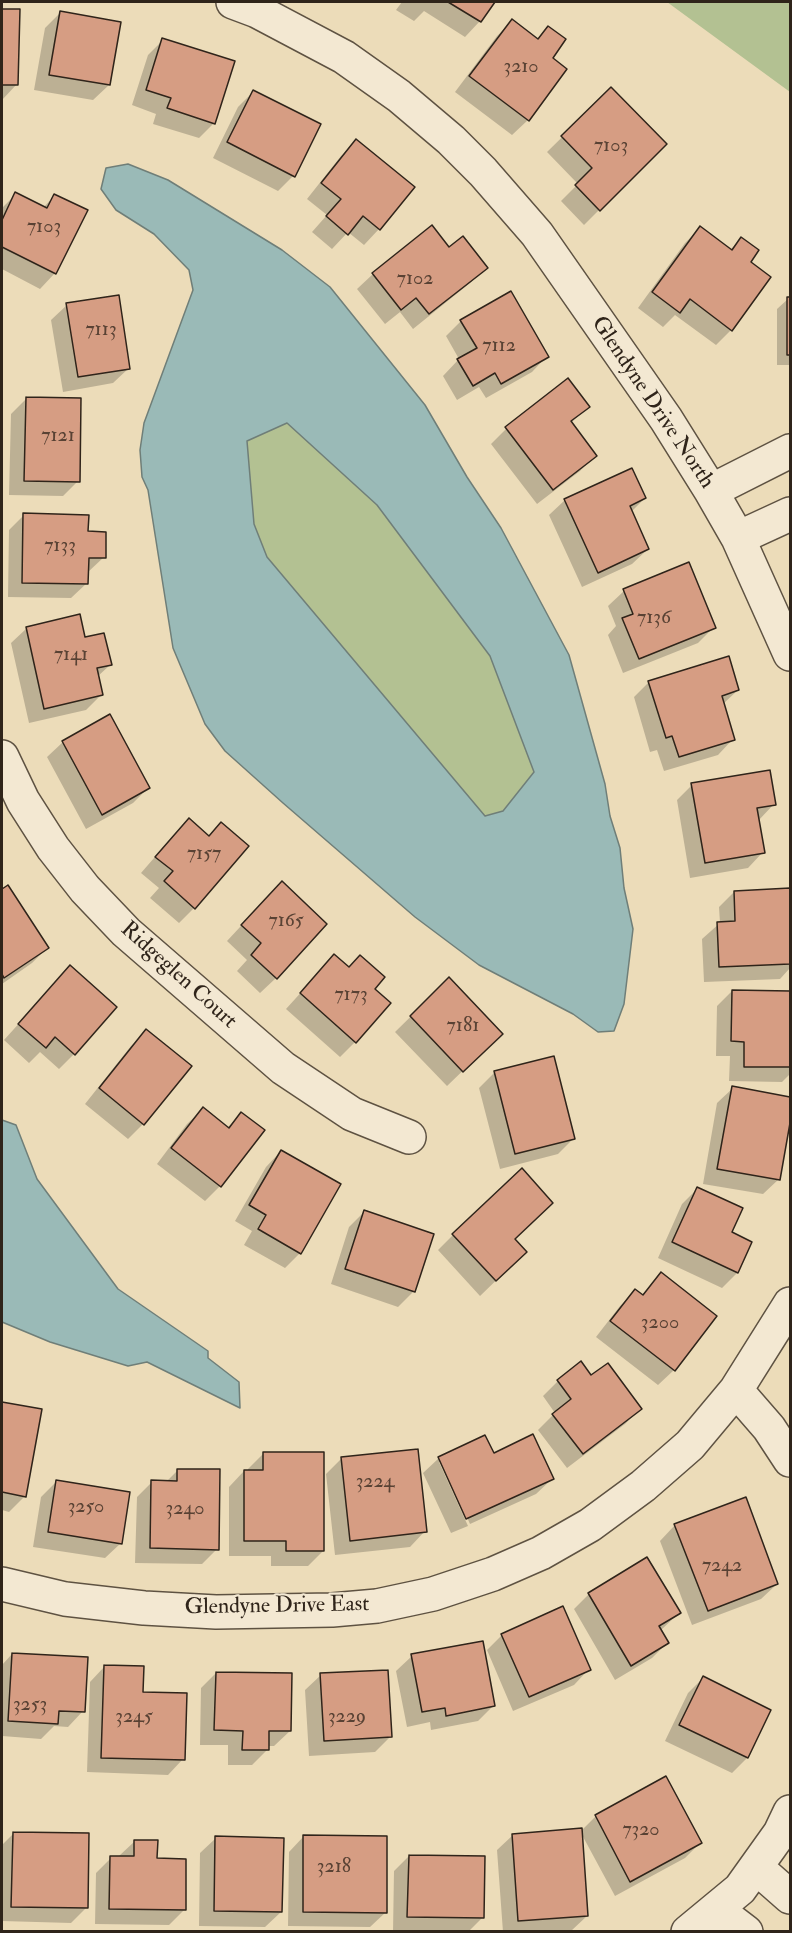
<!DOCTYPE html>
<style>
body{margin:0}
#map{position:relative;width:792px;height:1933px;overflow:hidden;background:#ecdcb9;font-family:"IM FELL Double Pica",serif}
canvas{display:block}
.frame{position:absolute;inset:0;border:3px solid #2f241a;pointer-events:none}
</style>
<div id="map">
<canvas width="792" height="1933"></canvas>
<div class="frame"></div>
</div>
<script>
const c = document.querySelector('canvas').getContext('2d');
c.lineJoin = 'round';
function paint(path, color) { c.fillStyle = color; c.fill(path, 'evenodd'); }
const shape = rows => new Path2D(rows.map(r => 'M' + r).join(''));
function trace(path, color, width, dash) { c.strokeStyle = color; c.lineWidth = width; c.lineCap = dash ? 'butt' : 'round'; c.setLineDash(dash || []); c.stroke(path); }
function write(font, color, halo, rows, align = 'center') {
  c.font = font + ' "IM FELL Double Pica",serif'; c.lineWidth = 4.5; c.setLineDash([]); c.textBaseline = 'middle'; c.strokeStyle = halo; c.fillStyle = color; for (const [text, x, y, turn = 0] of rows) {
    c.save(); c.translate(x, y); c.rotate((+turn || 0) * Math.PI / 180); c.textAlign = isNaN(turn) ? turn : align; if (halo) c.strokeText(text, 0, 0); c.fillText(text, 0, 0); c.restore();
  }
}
const green = shape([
 [667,2,790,2,790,92],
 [287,422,377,505,490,656,534,772,503,811,485,817,267,557,254,524,247,441]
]);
const water = shape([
 [128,164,168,180,282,250,330,287,425,405,467,477,501,528,569,655,605,784,610,816,620,848,624,888,633,929,624,1004,614,1031,598,1032,573,1014,479,965,415,917,283,803,225,751,205,724,173,648,148,490,142,477,140,450,144,423,193,290,189,270,154,234,116,210,101,189,106,168,128,164],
 [287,423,377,505,490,656,534,772,503,811,485,816,267,557,254,524,247,441,287,423],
 [2,1120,16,1125,37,1179,118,1289,208,1351,208,1358,239,1382,240,1408,147,1362,128,1366,50,1342,2,1322,2,1120]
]);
const shadow = shape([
 [402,2,493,2,480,21,465,37,424,11,414,21,396,10],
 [2,10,18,11,17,84,2,100],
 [60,13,109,85,93,100,34,90,45,28],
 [512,21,537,40,548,28,550,58,565,69,528,120,512,135,455,92,497,36],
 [163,40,214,123,199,138,153,124,156,114,132,105,148,55],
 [611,89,665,144,584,225,561,201,578,184,547,152],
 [254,91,293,176,278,191,213,158,238,107],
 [357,141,413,187,379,229,364,245,348,232,332,249,312,232,327,215,307,199,341,156],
 [16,194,43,208,55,195,55,273,40,289,2,269,2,208],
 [700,228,730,250,741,239,731,330,716,345,675,315,663,327,638,308,685,243],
 [449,249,486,268,470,283,413,329,400,312,385,324,357,289,373,274],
 [788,299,790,299,790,365,777,365,777,309],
 [67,305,129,368,113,383,63,392,51,320],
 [461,321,547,356,532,372,486,398,479,387,457,400,443,376,459,359,446,336],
 [568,380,588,406,571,423,595,455,580,471,537,504,491,444,506,429],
 [26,399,78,481,63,496,9,495,11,414],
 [645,498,631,512,648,549,632,564,582,587,549,515,565,500],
 [24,515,87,533,104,557,87,573,87,583,71,598,8,597,9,530],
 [624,591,714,627,698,643,623,673,608,635,616,626,608,606],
 [27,628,84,639,110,665,97,677,101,695,86,710,29,723,11,643],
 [649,682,738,690,723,704,733,739,718,755,664,771,657,750,650,752,634,697],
 [63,742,148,788,133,803,86,829,47,757],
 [692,785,774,804,758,821,763,852,748,868,690,878,677,800],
 [221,824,194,908,179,923,150,898,159,888,141,873,174,835,208,837],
 [7,887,47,948,32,963,2,984,2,891],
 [790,890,790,968,780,979,704,982,702,939,720,923,719,907,734,892],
 [267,898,276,978,260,993,237,971,247,960,227,941],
 [334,956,373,989,355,1042,340,1057,286,1009],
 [70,967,74,1054,59,1069,40,1052,29,1063,4,1040],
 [449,979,501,1034,447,1086,395,1032],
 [732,991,790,992,790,1074,782,1082,729,1081,730,1056,716,1056,717,1006],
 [146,1031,143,1124,128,1139,85,1104,131,1046],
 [553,1057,574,1138,558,1154,500,1169,479,1088,494,1073],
 [733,1088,790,1098,790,1115,779,1179,763,1194,703,1184,717,1103],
 [203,1109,227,1128,241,1114,263,1131,220,1186,205,1201,157,1164,187,1124],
 [281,1151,300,1253,285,1268,244,1245,252,1231,235,1221,266,1167],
 [697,1189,730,1233,750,1242,737,1273,722,1288,658,1258,682,1204],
 [364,1212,414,1291,398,1307,331,1284,349,1227],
 [453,1235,510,1267,480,1296,438,1250],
 [661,1274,674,1370,658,1385,596,1337,620,1306,635,1291,641,1296],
 [591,1377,640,1409,625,1424,567,1468,538,1430,555,1413,543,1396,558,1381],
 [2,1403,40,1410,25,1496,9,1512,2,1510],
 [264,1453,323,1551,308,1566,271,1566,271,1556,229,1556,229,1487,244,1471,248,1471,248,1469],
 [493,1455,552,1479,536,1494,470,1524,442,1462,439,1462,468,1526,451,1533,423,1473,439,1458],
 [341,1459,425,1531,410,1547,335,1555,326,1474],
 [178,1470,217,1549,202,1564,135,1563,137,1497,152,1482,166,1482],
 [56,1482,121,1543,105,1558,33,1547,41,1497],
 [675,1525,777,1584,761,1599,692,1625,660,1541],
 [589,1594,679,1613,660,1631,667,1643,652,1658,615,1680,574,1609],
 [502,1635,589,1669,574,1685,513,1711,487,1650],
 [12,1654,83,1711,68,1727,54,1726,41,1739,2,1736,2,1665],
 [412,1656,493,1706,478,1721,431,1730,430,1722,407,1727,396,1671],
 [105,1666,141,1694,183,1759,168,1775,87,1772,90,1682],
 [216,1673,290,1731,274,1746,267,1746,267,1750,252,1765,228,1765,228,1745,200,1745,201,1688],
 [321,1675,390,1737,375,1752,309,1756,305,1690],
 [703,1678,769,1711,747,1758,732,1773,665,1741,688,1693],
 [596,1816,700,1843,685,1858,615,1896,581,1833,587,1916,571,1931,503,1932,497,1850,513,1835,582,1830],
 [13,1834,87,1907,71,1923,2,1921,2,1845],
 [304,1836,386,1912,370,1927,288,1926,289,1852],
 [216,1838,281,1912,265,1927,199,1926,200,1853],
 [135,1841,156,1860,184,1910,169,1925,95,1924,96,1873,111,1858,119,1856],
 [409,1856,482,1918,468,1932,393,1932,394,1871]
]);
const building = shape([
 [448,2,495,2,481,22,448,2],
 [2,9,20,9,18,85,2,85,2,9],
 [60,11,121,22,110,85,49,75,60,11],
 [512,19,538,39,548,26,566,39,553,58,567,69,529,121,469,76,512,19],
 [162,38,235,61,215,124,167,108,171,98,146,90,162,38],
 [611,87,667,144,600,211,575,185,592,168,561,136,611,87],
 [253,90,321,124,295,177,227,142,253,90],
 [356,139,415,187,380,230,363,216,348,235,326,216,341,199,321,183,356,139],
 [15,192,47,208,54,194,88,210,56,274,2,247,2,220,15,192],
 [432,225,449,247,463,236,488,268,429,314,416,298,401,310,372,273,432,225],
 [700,226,732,250,741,237,759,250,751,262,771,277,732,331,690,299,680,313,652,292,700,226],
 [511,291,549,357,501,384,495,373,473,386,457,359,477,348,460,320,511,291],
 [119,295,130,369,78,377,66,303,119,295],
 [787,297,790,297,790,355,787,355,787,297],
 [568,378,590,407,571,421,597,456,553,490,505,427,568,378],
 [26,397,81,398,80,482,24,481,26,397],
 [632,468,646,498,630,506,649,549,598,573,564,499,632,468],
 [23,513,89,515,88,531,106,532,106,558,89,558,88,584,22,583,23,513],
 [689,562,716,628,639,659,622,618,633,614,623,589,689,562],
 [80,614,85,637,104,633,112,665,97,668,103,695,44,709,26,627,80,614],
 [729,656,739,690,722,696,735,740,679,757,672,736,666,738,648,681,729,656],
 [110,714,150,788,102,815,62,741,110,714],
 [770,770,776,805,757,808,765,853,705,863,691,783,770,770],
 [189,818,209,836,221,822,249,846,195,909,164,881,173,871,155,857,189,818],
 [282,881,327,924,277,979,251,955,261,943,241,925,282,881],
 [8,885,49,948,4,978,2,974,2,889,8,885],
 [790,888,790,964,719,967,717,922,735,921,734,891,790,888],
 [334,954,349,967,360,955,385,977,375,989,391,1003,356,1043,300,993,334,954],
 [70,965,117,1007,75,1055,55,1037,46,1048,18,1024,70,965],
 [449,977,503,1034,463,1072,410,1016,449,977],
 [732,990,790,991,790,1067,744,1067,744,1042,731,1041,732,990],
 [146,1029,192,1066,144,1125,99,1088,146,1029],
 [554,1056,575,1139,515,1154,494,1071,554,1056],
 [732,1086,790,1097,790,1123,780,1180,717,1169,732,1086],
 [203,1107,229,1128,241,1112,265,1130,221,1187,171,1148,203,1107],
 [281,1150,341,1184,301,1254,258,1229,266,1215,249,1205,281,1150],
 [522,1168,553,1203,515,1239,527,1252,496,1281,452,1234,522,1168],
 [697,1187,743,1208,732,1232,752,1242,738,1273,672,1242,697,1187],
 [364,1210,434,1234,415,1292,345,1269,364,1210],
 [661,1272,717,1316,675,1371,610,1321,635,1289,643,1295,661,1272],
 [581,1361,591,1375,608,1363,642,1409,583,1454,552,1414,571,1399,557,1380,581,1361],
 [2,1402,42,1409,26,1497,2,1492,2,1402],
 [533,1434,554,1479,466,1519,438,1457,485,1435,494,1453,533,1434],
 [418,1449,427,1532,350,1541,341,1457,418,1449],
 [263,1452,324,1452,324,1551,286,1551,286,1541,244,1541,244,1470,263,1470,263,1452],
 [177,1469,220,1469,219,1550,150,1548,151,1480,177,1481,177,1469],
 [56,1480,130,1492,122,1544,48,1532,56,1480],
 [746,1497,778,1584,708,1611,674,1524,746,1497],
 [647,1557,681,1613,659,1626,669,1643,631,1666,588,1593,647,1557],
 [563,1606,591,1670,529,1697,501,1634,563,1606],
 [483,1641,495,1706,446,1716,445,1708,422,1712,411,1654,483,1641],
 [12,1653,88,1657,85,1712,59,1711,58,1724,8,1721,12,1653],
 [104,1665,144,1666,143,1692,187,1693,185,1760,101,1758,104,1665],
 [388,1670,392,1737,324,1741,320,1673,388,1670],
 [216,1672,292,1673,291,1731,269,1731,269,1750,242,1750,243,1731,214,1730,216,1672],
 [703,1676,771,1710,748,1758,679,1725,703,1676],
 [666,1776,702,1843,630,1882,595,1815,666,1776],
 [582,1828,588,1916,518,1921,512,1834,582,1828],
 [13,1832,89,1833,88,1908,11,1907,13,1832],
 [303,1835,387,1836,387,1913,303,1912,303,1835],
 [215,1836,284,1838,282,1912,214,1911,215,1836],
 [134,1840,158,1840,157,1858,186,1859,186,1910,109,1909,110,1856,134,1856,134,1840],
 [409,1855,485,1856,484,1918,407,1917,409,1855]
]);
const minor = shape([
 [233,2,257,11,344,57,399,96,451,140,483,172,537,234,666,419,711,491,738,538,790,654],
 [711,491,790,451],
 [738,538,790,514],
 [2,757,23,801,53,848,85,889,126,932,283,1068,352,1114,409,1137],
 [736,1390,769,1428,790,1460],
 [2,1584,65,1599,144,1608,216,1612,332,1610,377,1606,433,1594,493,1574,541,1553,590,1525,643,1486,690,1445,736,1390,790,1304],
 [757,1868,790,1897],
 [716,1909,746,1932],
 [688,1932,740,1889,780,1833,790,1812]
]);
const numberNames = [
 ["3210",521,68],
 ["7103",611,147],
 ["7103",44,228],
 ["7102",415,280],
 ["7113",101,331],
 ["7112",499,347],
 ["7121",58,437],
 ["7133",60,547],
 ["7136",654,619],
 ["7141",71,656],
 ["7157",204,855],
 ["7165",286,922],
 ["7173",351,996],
 ["7181",463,1027],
 ["3200",660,1324],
 ["3224",375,1483],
 ["3250",86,1508],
 ["3240",185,1510],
 ["7242",722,1567],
 ["3253",30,1706],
 ["3245",134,1718],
 ["3229",347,1718],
 ["7320",641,1831],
 ["3218",334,1868]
];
const streetNames = [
 ["Glendyne Drive North",652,403,56],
 ["Ridgeglen Court",178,976,42],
 ["Glendyne Drive East",277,1607,-1]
];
paint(green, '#b3c192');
paint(water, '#9abab7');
trace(water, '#6f7e78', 1.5);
paint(shadow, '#0003');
paint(building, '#d69d83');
trace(building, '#2f241a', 1.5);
trace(minor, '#5e5242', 36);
trace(minor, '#f3e8d2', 33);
write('20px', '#594234', null, numberNames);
write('22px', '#2f241a', '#f3e8d2', streetNames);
</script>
